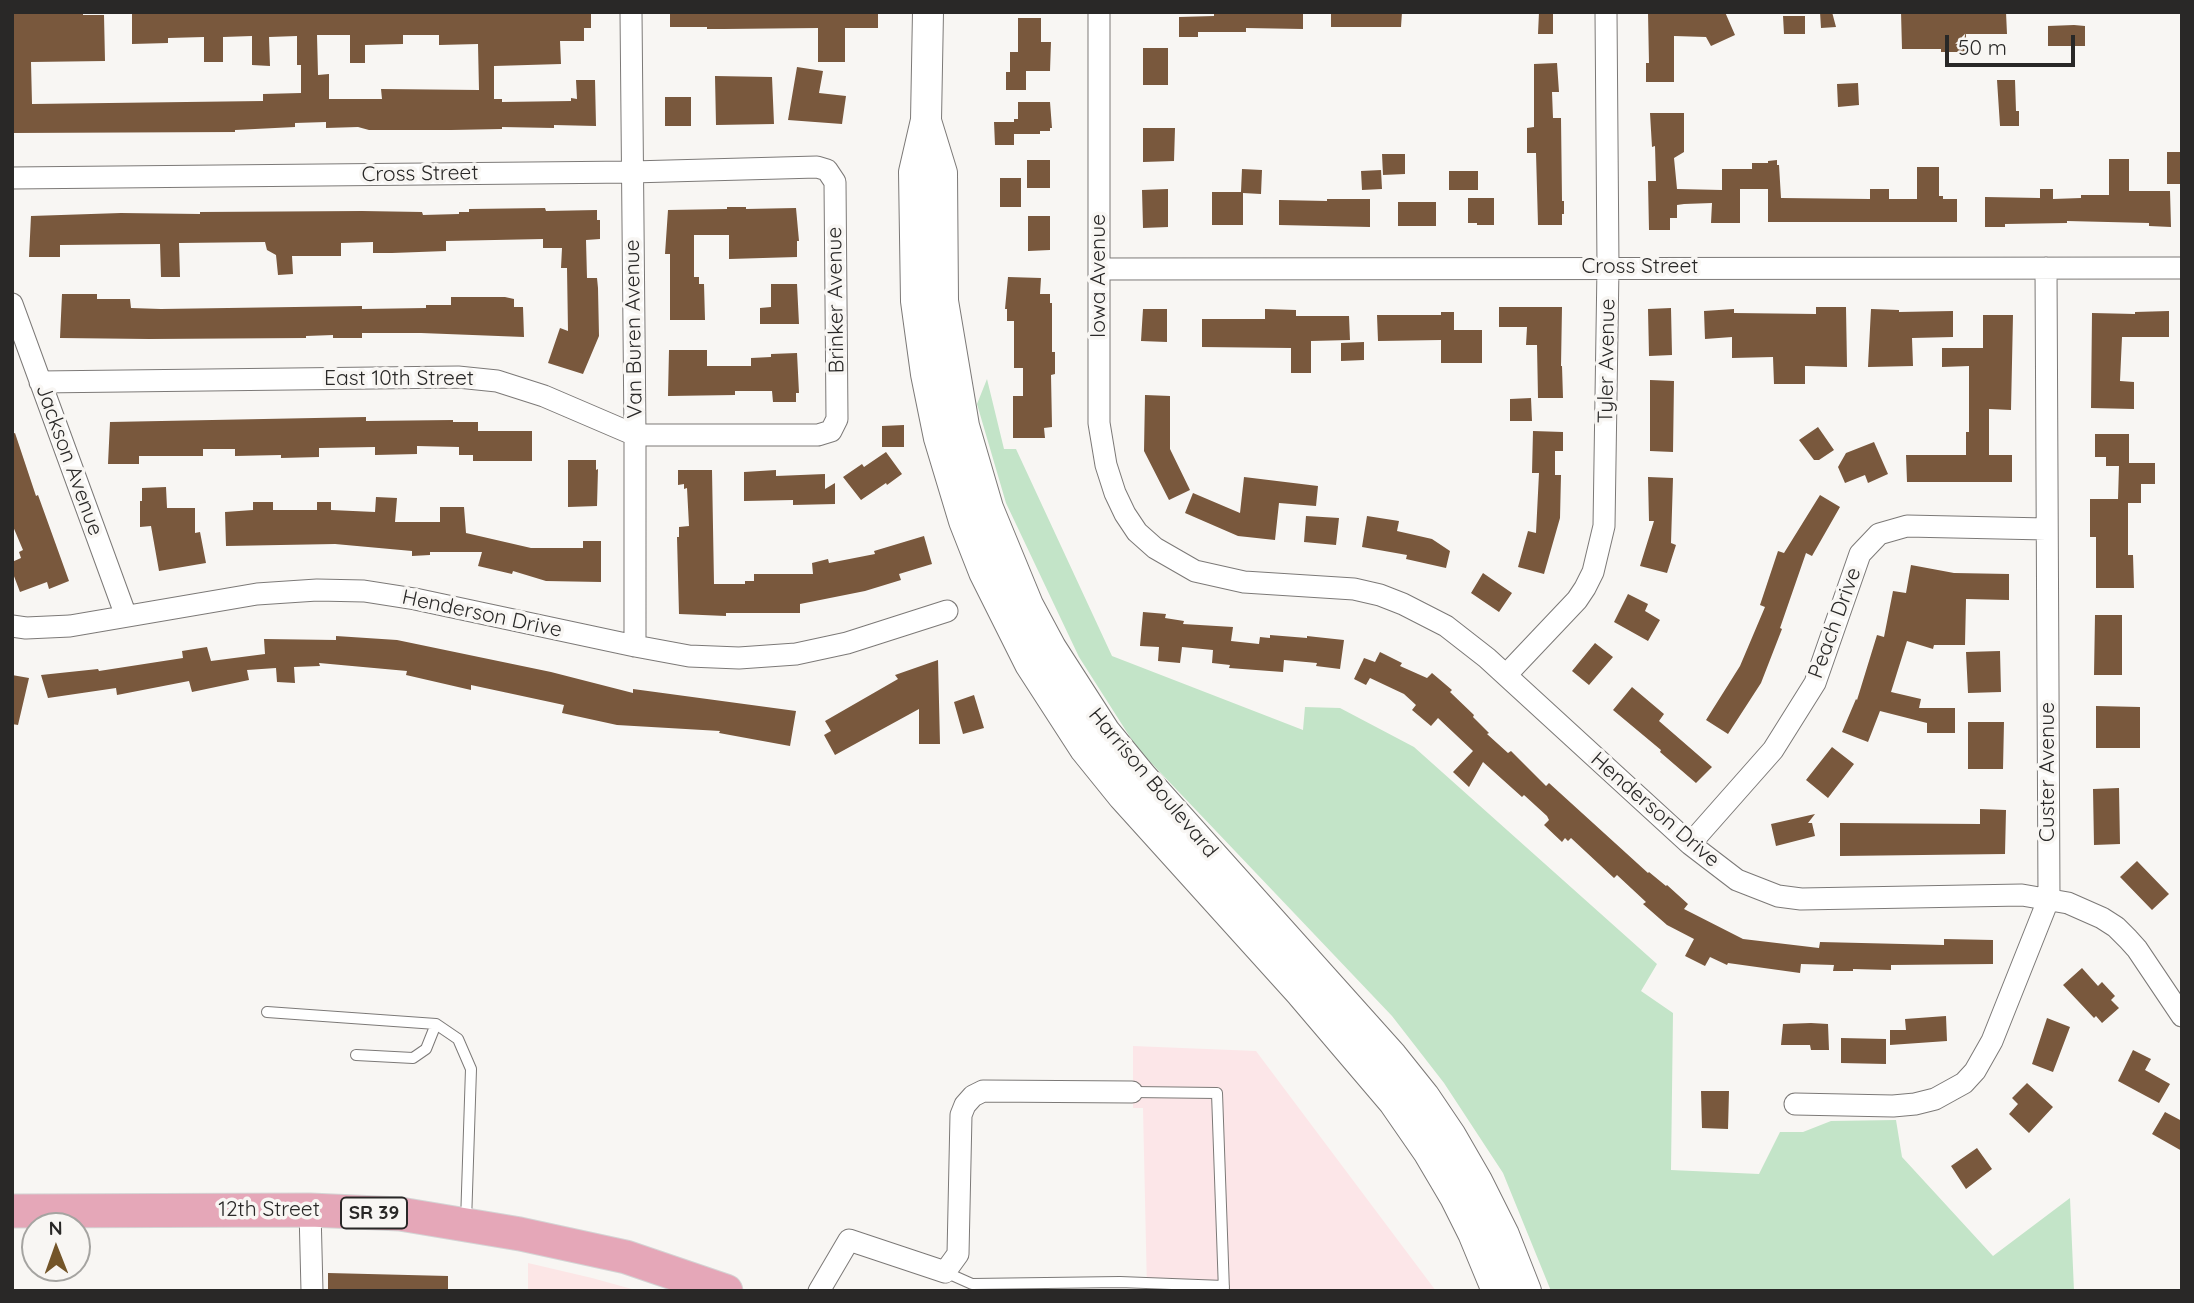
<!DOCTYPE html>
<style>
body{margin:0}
#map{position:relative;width:2194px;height:1303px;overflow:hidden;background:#f8f6f3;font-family:Quicksand,sans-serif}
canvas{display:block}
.frame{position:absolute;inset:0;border:14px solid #292827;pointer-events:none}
.north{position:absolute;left:21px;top:1212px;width:70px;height:70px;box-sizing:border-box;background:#f8f6f3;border:2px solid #a5a4a1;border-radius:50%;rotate:359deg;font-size:19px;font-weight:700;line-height:28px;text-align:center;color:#292827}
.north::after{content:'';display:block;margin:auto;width:24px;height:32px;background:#735529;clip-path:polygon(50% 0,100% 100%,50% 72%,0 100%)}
.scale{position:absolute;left:1945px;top:35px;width:130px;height:32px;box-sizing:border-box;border:4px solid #292827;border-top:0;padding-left:9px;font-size:21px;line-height:24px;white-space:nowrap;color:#292827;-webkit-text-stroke:5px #f8f6f3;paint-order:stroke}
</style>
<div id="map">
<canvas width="2194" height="1303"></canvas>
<div class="frame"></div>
<div class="north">N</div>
<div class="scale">50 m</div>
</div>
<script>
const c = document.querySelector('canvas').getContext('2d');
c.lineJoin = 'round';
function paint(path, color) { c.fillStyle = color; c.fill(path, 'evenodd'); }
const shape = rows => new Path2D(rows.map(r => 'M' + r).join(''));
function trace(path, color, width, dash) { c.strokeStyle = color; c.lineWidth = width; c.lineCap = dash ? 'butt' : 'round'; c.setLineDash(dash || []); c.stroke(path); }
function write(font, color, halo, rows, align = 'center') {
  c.font = font + ' Quicksand,sans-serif'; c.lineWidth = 7; c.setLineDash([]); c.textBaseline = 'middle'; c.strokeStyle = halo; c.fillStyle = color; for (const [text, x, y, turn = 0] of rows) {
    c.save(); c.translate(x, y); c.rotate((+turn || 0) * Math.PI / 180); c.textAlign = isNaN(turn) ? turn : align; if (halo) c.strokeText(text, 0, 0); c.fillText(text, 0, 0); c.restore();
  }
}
const commercial = shape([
 [528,1263,592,1278,639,1291,528,1291]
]);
const industrial = shape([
 [1133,1046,1256,1051,1436,1291,1147,1291,1143,1108,1133,1108]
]);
const green = shape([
 [987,379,1004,449,1016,449,1112,656,1303,730,1305,707,1340,708,1414,747,1657,964,1641,991,1673,1013,1671,1170,1759,1174,1780,1132,1803,1132,1831,1121,1896,1120,1902,1157,1993,1256,2070,1198,2074,1291,1551,1291,1503,1173,1444,1083,1392,1016,1137,748,1079,657,1006,503,977,404]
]);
const building = shape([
 [83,12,83,15,104,15,105,61,31,62,32,104,263,101,263,94,301,93,301,65,297,65,297,36,269,37,270,66,252,65,252,36,223,37,223,62,204,62,204,37,168,38,168,43,132,44,132,12,591,12,591,28,584,28,584,41,560,41,561,64,494,66,494,99,502,99,502,102,571,101,571,98,577,99,576,80,595,80,596,126,554,125,554,128,502,127,502,129,451,130,369,130,358,127,326,128,326,122,295,123,295,127,235,130,235,132,12,133,12,14],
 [317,35,350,35,350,63,365,63,365,45,403,44,403,35,439,35,439,45,478,44,479,90,381,89,382,99,329,99,329,74,318,75],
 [670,12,878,12,878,28,845,28,845,62,818,62,818,28,724,29,707,29,707,27,670,27],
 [1214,12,1303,12,1303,29,1246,28,1246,32,1198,32,1198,37,1179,37,1179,17,1214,16],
 [1331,12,1402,12,1401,27,1331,27],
 [1539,12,1553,12,1553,34,1538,34],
 [1648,12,1725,12,1735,35,1711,46,1706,37,1674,36,1674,82,1646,82,1646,63,1649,63],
 [1820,12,1832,12,1836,27,1821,28],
 [1901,12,2006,12,2007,34,1966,34,1966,52,1941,52,1941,49,1902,49],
 [1783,16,1805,16,1805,34,1784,34],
 [1018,18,1041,18,1041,42,1051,42,1050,71,1026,71,1026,90,1006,90,1006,72,1010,72,1010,52,1018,52],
 [2074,25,2085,26,2085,46,2048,46,2048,26],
 [1143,48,1168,48,1168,85,1143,85],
 [1557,63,1559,92,1552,92,1553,118,1561,118,1562,201,1564,201,1564,214,1562,214,1562,225,1538,225,1536,153,1527,153,1527,128,1534,127,1534,64],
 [797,67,823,71,819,93,846,96,842,124,788,120],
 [715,76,772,77,774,124,716,125],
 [1997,80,2015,80,2016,111,2019,111,2019,126,2000,126],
 [1858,83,1859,105,1838,107,1837,84],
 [665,97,691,97,691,126,665,126],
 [1018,102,1050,102,1052,128,1050,128,1050,131,1040,131,1040,134,1014,134,1014,145,995,145,994,122,1014,122,1014,119,1018,119],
 [1650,113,1684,113,1684,152,1674,158,1677,189,1722,190,1722,169,1752,169,1752,163,1768,163,1768,161,1777,160,1777,165,1779,165,1781,198,1870,199,1870,189,1889,189,1889,199,1917,199,1917,167,1939,167,1939,196,1943,196,1943,199,1957,199,1957,222,1768,222,1768,189,1740,189,1740,223,1711,223,1712,203,1684,204,1677,205,1677,218,1670,218,1670,230,1649,230,1648,181,1656,181,1655,146,1652,147],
 [1143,128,1175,128,1174,161,1143,162],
 [2167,152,2182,152,2182,184,2167,184],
 [1382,154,1405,154,1405,174,1383,175],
 [2109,159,2129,159,2129,191,2170,191,2171,227,2149,226,2149,223,2067,221,2067,223,2005,224,2005,227,1985,227,1985,197,2040,198,2040,189,2053,189,2053,199,2081,198,2081,195,2109,195],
 [1027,160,1050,160,1050,188,1027,188],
 [1242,169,1262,170,1261,194,1243,193,1243,225,1212,225,1212,192,1241,192],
 [1381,170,1382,189,1362,190,1361,171],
 [1449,171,1478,171,1478,190,1449,190],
 [1000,178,1021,178,1021,207,1000,207],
 [1168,189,1168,227,1143,228,1142,190],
 [1468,198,1494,198,1494,225,1477,225,1477,223,1468,223],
 [1327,199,1370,199,1370,227,1279,225,1279,200,1327,201],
 [1398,202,1436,202,1436,226,1398,226],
 [727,207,746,207,746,209,796,208,799,241,797,241,797,257,729,259,729,235,694,235,694,277,699,277,699,284,704,284,705,320,670,320,670,254,665,254,668,210,727,209],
 [545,208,546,211,597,210,597,220,600,220,600,239,586,240,587,278,597,278,598,288,599,336,583,374,548,363,560,328,568,331,567,268,561,268,562,248,543,248,543,239,446,241,446,251,392,253,373,253,373,242,341,243,341,256,292,256,293,274,278,275,276,255,267,250,265,242,179,243,180,277,161,277,160,244,60,245,60,257,29,257,31,216,121,213,200,214,200,212,362,211,422,212,423,215,459,214,459,212,469,212,469,209],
 [1028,216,1050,216,1050,250,1028,251],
 [1008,277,1041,278,1040,294,1050,294,1050,303,1052,303,1052,352,1055,352,1055,374,1051,375,1052,427,1044,428,1045,438,1013,438,1013,396,1023,396,1023,368,1014,368,1014,321,1007,321,1007,309,1005,309],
 [771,284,797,284,799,324,760,324,760,308,771,307],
 [62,294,97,294,97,299,130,299,131,308,161,309,362,306,362,309,426,308,426,305,451,305,451,297,505,297,514,299,514,307,523,307,524,337,421,333,362,333,362,338,333,338,333,335,306,336,306,338,149,339,60,338],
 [1499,307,1562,307,1561,366,1562,366,1563,398,1538,398,1537,345,1526,345,1527,327,1499,327],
 [1816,307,1846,307,1847,367,1805,366,1805,384,1774,384,1773,357,1732,358,1732,337,1705,339,1704,311,1734,309,1734,313,1816,314],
 [1671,308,1672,355,1649,356,1648,309],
 [1143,309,1167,309,1167,342,1141,341],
 [1265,309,1296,310,1296,316,1349,316,1350,340,1311,341,1311,373,1291,373,1291,348,1202,347,1202,319,1265,319],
 [1871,309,1899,310,1899,312,1953,311,1953,337,1912,338,1913,366,1868,367],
 [2169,311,2169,337,2122,337,2120,381,2134,382,2134,409,2091,408,2092,313,2135,314,2135,312],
 [1441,312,1454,312,1454,330,1482,330,1482,363,1441,363,1441,340,1378,341,1377,315,1441,315],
 [1983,315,2013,315,2011,410,1989,409,1989,455,2012,455,2012,482,1907,482,1906,455,1966,455,1966,432,1969,432,1969,366,1942,367,1942,348,1983,348],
 [1364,342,1364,360,1341,361,1341,343],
 [669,350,707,350,707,366,751,366,751,358,771,357,771,354,797,353,799,393,796,393,796,402,773,402,772,391,735,391,735,395,668,396],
 [1650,380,1674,381,1673,452,1650,451],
 [1145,395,1170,396,1170,449,1190,490,1169,500,1144,451],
 [1531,398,1532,421,1510,421,1510,399],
 [366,417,366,421,453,420,453,422,478,422,478,431,532,431,532,461,473,461,473,455,459,455,459,447,417,446,417,454,375,455,375,447,319,448,319,457,281,458,281,455,235,456,235,449,203,449,203,456,139,456,139,464,108,464,110,422],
 [904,425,904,447,882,447,882,426],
 [1818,427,1834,450,1819,460,1814,460,1799,440],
 [1533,431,1563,432,1563,451,1555,451,1555,475,1561,475,1560,518,1544,574,1518,567,1528,531,1536,533,1539,473,1532,473],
 [15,433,36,496,38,495,69,581,49,589,47,582,20,592,12,571,12,562,21,558,19,552,23,550,12,524,12,434],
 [2095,434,2129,434,2129,463,2155,463,2155,484,2141,484,2141,503,2128,503,2128,555,2133,555,2134,588,2096,588,2096,537,2090,537,2090,499,2118,499,2119,466,2106,466,2106,457,2095,457],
 [1874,442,1888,474,1868,483,1865,475,1845,483,1838,467,1846,453],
 [886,452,902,474,887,485,886,483,861,500,843,477,862,464,864,467],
 [568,460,596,460,596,470,598,469,597,506,568,507],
 [678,470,712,470,714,584,745,584,745,581,754,581,754,574,813,574,812,563,828,559,829,563,875,554,874,551,924,536,932,564,899,574,901,580,865,591,800,604,800,613,726,613,726,616,679,614,677,537,679,537,679,527,689,526,687,488,684,489,684,484,678,485],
 [776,470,776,476,825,474,825,489,835,483,835,504,793,505,793,500,744,501,744,472],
 [1244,477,1318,486,1316,506,1279,503,1275,540,1238,536,1185,513,1193,493,1240,513],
 [1648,477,1673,478,1671,543,1676,545,1667,573,1640,566,1654,521,1649,521],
 [166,487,167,508,195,508,195,533,200,532,206,563,159,571,151,526,140,527,140,501,142,501,142,488],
 [1820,495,1840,507,1812,556,1806,553,1780,628,1782,629,1761,683,1728,734,1706,720,1740,666,1765,607,1760,605,1778,551,1784,553],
 [376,497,397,498,395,522,440,522,440,507,464,507,466,533,531,548,583,548,583,541,601,541,601,582,546,581,513,571,512,574,478,566,482,552,430,552,430,555,412,556,412,551,335,544,226,546,225,512,253,510,253,502,273,502,273,510,317,510,317,502,331,502,331,510,375,512],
 [1306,516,1339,518,1336,545,1304,542],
 [1367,516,1399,521,1397,531,1432,539,1450,551,1446,568,1406,559,1407,555,1362,547],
 [1911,565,1954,573,2009,574,2009,600,1966,599,1965,645,1934,645,1933,649,1907,641,1891,692,1921,699,1919,708,1955,708,1955,733,1927,733,1927,723,1880,711,1868,742,1842,732,1856,699,1857,700,1877,635,1884,637,1893,591,1906,593],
 [1483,573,1512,593,1499,612,1471,593],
 [1628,594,1648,604,1645,611,1660,620,1648,641,1614,622],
 [1143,612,1166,614,1165,618,1184,621,1183,624,1233,627,1231,641,1259,644,1260,637,1270,638,1270,635,1307,638,1307,636,1316,637,1344,640,1340,669,1316,666,1317,663,1284,660,1283,672,1229,668,1230,665,1212,663,1213,650,1182,647,1180,663,1158,661,1159,647,1140,646],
 [2095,615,2122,615,2122,675,2094,675],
 [336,636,397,640,551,672,633,693,633,689,796,711,790,746,719,733,720,731,617,725,562,713,564,705,471,685,471,690,406,675,407,671,319,663,320,666,294,667,295,683,277,682,276,668,247,670,249,680,192,692,189,681,117,695,116,688,48,698,41,675,98,669,99,671,183,658,182,651,207,647,211,661,265,654,264,639,336,640],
 [1595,643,1613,657,1589,685,1572,671],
 [2000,651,2001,692,1968,693,1966,652],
 [1380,652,1402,663,1400,666,1427,678,1432,673,1452,690,1450,692,1474,715,1473,717,1489,733,1487,734,1508,753,1511,751,1546,786,1549,783,1648,873,1649,872,1666,886,1667,885,1688,904,1684,909,1743,939,1819,948,1820,942,1944,945,1944,939,1993,940,1993,964,1891,965,1891,970,1853,969,1853,971,1833,971,1834,965,1801,964,1800,973,1728,963,1727,965,1710,957,1705,966,1685,956,1694,939,1667,925,1643,904,1646,902,1617,875,1614,878,1571,838,1568,841,1565,838,1562,842,1544,825,1549,820,1547,816,1524,795,1522,797,1483,762,1469,787,1453,772,1473,751,1438,718,1431,726,1412,710,1416,705,1404,694,1370,678,1366,685,1354,679,1364,658,1375,662],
 [938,660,940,744,919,744,919,709,835,755,824,735,831,731,825,721,898,679,895,675],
 [12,675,29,678,18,725,12,724],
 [1632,687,1664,714,1659,721,1712,767,1696,783,1660,752,1661,750,1613,710],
 [974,695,984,728,963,734,954,702],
 [2096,706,2140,707,2140,748,2096,748],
 [1968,722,2004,722,2003,769,1968,769],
 [1832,747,1854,764,1828,798,1806,780],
 [2119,788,2120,844,2094,845,2093,789],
 [1980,809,2006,810,2005,854,1840,856,1840,823,1980,824],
 [1815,814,1808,823,1812,823,1815,836,1776,846,1771,824],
 [2137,861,2169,894,2152,910,2120,877],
 [2082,968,2098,986,2102,982,2115,996,2111,1000,2119,1008,2102,1023,2096,1016,2094,1018,2063,985],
 [1946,1016,1947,1041,1890,1045,1890,1030,1906,1030,1905,1019],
 [2047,1018,2070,1027,2053,1072,2032,1064],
 [1811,1023,1828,1024,1829,1050,1811,1050,1810,1045,1781,1045,1783,1024],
 [1841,1038,1886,1039,1886,1064,1841,1063],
 [2133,1050,2151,1059,2145,1070,2170,1084,2159,1103,2118,1081],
 [2027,1083,2053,1107,2029,1133,2009,1114,2018,1104,2012,1098],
 [1701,1091,1729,1091,1728,1129,1702,1128],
 [2165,1112,2182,1121,2182,1151,2152,1134],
 [1977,1148,1992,1169,1966,1189,1951,1166],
 [328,1273,448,1276,448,1291,328,1291]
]);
const service = shape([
 [267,1012,436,1024,458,1039,471,1069,466,1222],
 [356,1055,413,1058,426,1049,436,1024],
 [1132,1092,1217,1093,1224,1291],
 [945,1272,972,1284,1120,1282,1224,1286]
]);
const minor = shape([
 [631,12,635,435,635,646],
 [1099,12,1099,423,1106,465,1115,493,1125,514,1137,532,1155,548,1195,571,1244,582,1354,589,1380,595,1403,604,1446,626,1487,658,1690,844,1737,880,1778,896,1801,899,2022,895,2068,903,2102,918,2116,927,2128,939,2137,949,2182,1016],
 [12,178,632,172,817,167,827,170,835,182,837,419,831,431,818,435,635,435,544,396,497,381,458,377,40,382],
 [1099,269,2182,268],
 [12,304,126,616],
 [12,626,26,628,70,626,257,594,317,590,364,591,415,599,635,646,689,656,739,658,796,654,847,643,947,611],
 [1506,675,1577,600,1585,588,1593,572,1604,526,1608,267,1606,12],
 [1690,844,1773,750,1815,683,1860,554,1879,534,1907,526,2046,529],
 [1795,1104,1893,1106,1915,1104,1935,1099,1964,1083,1975,1071,1992,1041,2049,898,2046,268],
 [310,1210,312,1291],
 [819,1291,849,1240,945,1272,958,1254,961,1115,965,1105,973,1096,983,1091,1132,1092]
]);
const secondary = shape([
 [928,12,926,120,914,172,916,301,926,374,939,438,964,521,984,572,1030,664,1085,749,1123,796,1301,993,1393,1101,1429,1153,1455,1197,1473,1233,1497,1291],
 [926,121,942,173,943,301,964,426,988,508,1028,605,1051,648,1105,732,1142,777,1392,1056,1424,1096,1451,1136,1477,1181,1504,1235,1526,1291]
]);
const primary = shape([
 [12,1211,310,1210,400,1214,520,1234,626,1257,726,1291]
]);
const shields = [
 [374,1213,66]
];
const shieldNames = [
 ["SR 39",374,1213]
];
const streetNames = [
 ["Cross Street",420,174,-1],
 ["Cross Street",1640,267],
 ["Iowa Avenue",1099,276,-90],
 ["Brinker Avenue",836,300,-91],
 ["Van Buren Avenue",634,329,-91],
 ["Tyler Avenue",1607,361,-89],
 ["East 10th Street",399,379],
 ["Jackson Avenue",69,460,70],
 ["Henderson Drive",482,614,12],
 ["Peach Drive",1835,623,-70],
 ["Custer Avenue",2048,772,-90],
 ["Harrison Boulevard",1153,783,50],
 ["Henderson Drive",1655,810,41],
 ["12th Street",269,1210]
];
paint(commercial, '#fce6e6');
paint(industrial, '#fce6e8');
paint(green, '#c3e4c8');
paint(building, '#79583d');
trace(service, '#7c7977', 12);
trace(minor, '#7c7977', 23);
trace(secondary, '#7c7977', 32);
trace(primary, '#d4d4d4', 35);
trace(service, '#fff', 10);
trace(minor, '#fff', 21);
trace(secondary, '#fff', 30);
trace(primary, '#e5a7b8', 33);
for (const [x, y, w] of shields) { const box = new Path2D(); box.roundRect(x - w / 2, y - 15.5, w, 31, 5); c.fillStyle = '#f8f6f3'; c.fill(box); trace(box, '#292827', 2); }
write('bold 19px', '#292827', null, shieldNames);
write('21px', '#292827', '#f8f6f3', streetNames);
</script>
